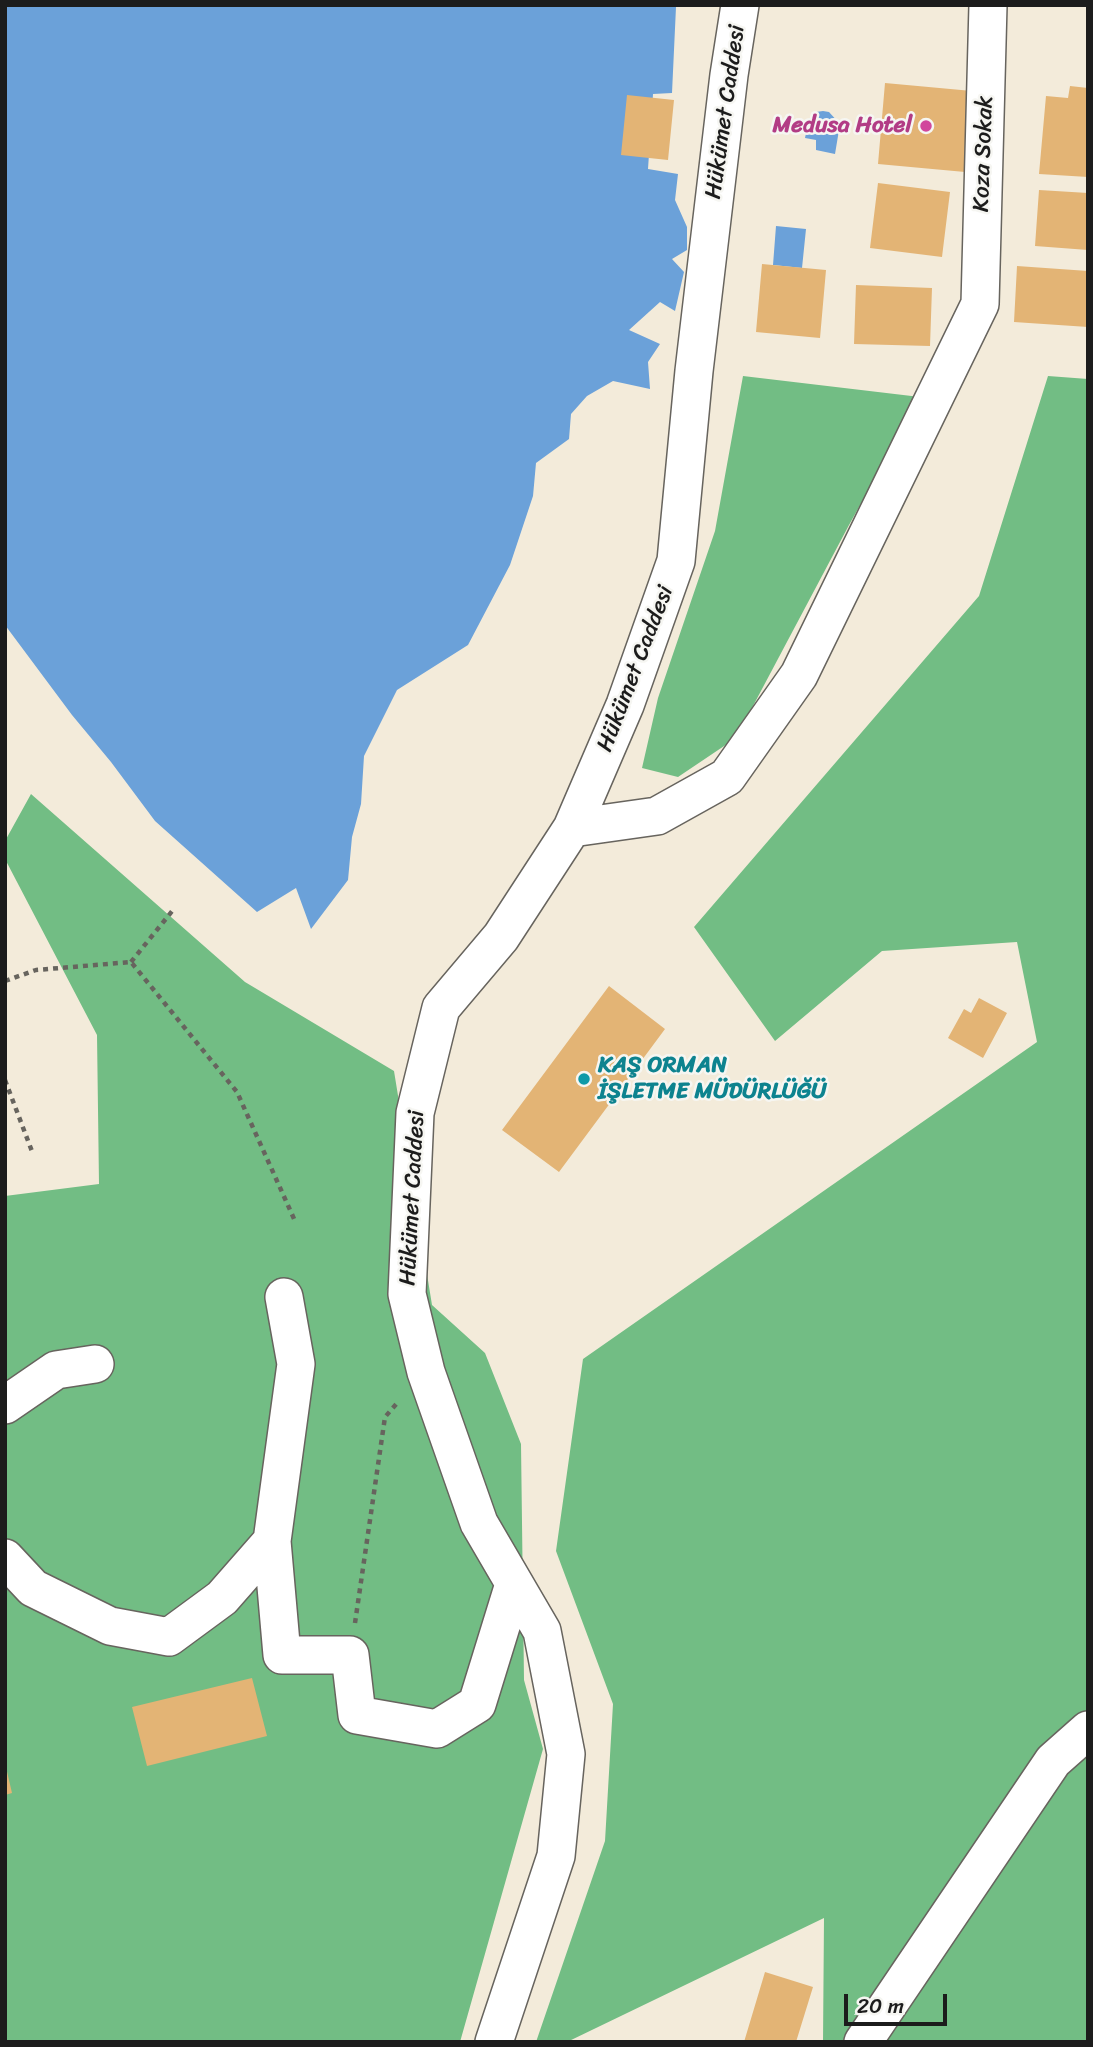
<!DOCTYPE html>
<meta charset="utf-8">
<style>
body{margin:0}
#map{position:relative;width:1093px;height:2047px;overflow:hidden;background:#f3ebda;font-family:Sriracha,sans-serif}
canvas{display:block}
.frame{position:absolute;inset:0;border:7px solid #1c1c1c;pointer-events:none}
.scale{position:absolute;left:844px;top:1994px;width:103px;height:32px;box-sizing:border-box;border:4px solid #1c1c1c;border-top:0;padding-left:9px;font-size:21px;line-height:24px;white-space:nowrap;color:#1c1c1c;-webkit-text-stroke:5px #f6f6f2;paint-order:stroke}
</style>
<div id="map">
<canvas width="1093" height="2047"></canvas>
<div class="frame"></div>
<div class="scale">20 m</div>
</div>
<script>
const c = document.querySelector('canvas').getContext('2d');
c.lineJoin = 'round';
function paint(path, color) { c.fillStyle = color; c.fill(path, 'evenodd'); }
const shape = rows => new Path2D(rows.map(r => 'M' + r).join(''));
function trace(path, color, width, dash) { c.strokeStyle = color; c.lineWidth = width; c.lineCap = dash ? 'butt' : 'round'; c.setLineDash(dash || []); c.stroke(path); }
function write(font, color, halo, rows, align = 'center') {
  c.font = font + ' Sriracha,sans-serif'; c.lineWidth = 5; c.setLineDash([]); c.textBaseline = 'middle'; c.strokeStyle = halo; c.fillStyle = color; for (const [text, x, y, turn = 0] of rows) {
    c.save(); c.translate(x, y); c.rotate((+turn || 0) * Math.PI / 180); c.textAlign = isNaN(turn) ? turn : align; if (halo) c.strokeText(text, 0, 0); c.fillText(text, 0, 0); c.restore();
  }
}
const forest = shape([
 [743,376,920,397,849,525,736,738,678,777,642,768,658,698,715,531],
 [1048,376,1088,379,1088,2042,823,2042,824,1918,567,2042,536,2042,605,1841,613,1704,556,1551,583,1359,1037,1042,1017,942,882,951,775,1041,694,927,979,596],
 [31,794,245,982,394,1071,432,1305,485,1353,521,1444,524,1680,543,1749,460,2042,5,2042,5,1196,99,1184,97,1035,5,859,5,841]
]);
const water = shape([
 [5,5,676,7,672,93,653,94,648,169,678,174,675,200,687,227,687,250,672,259,684,272,675,311,660,302,629,330,660,344,648,362,650,389,613,381,587,396,571,414,569,439,536,463,533,496,510,565,468,645,397,690,364,756,361,804,352,837,348,880,311,929,296,888,257,912,155,821,111,762,72,715,5,625],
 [823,111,829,112,840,124,835,154,816,150,816,140,805,138,809,119,816,112],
 [776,226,806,229,802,268,773,265]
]);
const building = shape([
 [885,83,972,91,965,172,878,164],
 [1070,86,1088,88,1088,177,1039,174,1046,96,1068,98],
 [627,95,674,100,668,160,621,155],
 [878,183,950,192,942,257,870,248],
 [1039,190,1088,193,1088,250,1035,246],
 [762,264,826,270,820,338,756,332],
 [1017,266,1088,271,1088,327,1014,322],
 [856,285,932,288,930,346,854,344],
 [609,986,665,1029,559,1172,502,1130],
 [979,998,1007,1013,983,1058,948,1038,964,1009,971,1013],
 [252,1678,267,1736,147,1766,132,1707],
 [5,1763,12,1793,5,1795],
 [765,1972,813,1987,796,2042,744,2042]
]);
const path = shape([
 [131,962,173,910],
 [5,981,36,970,131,962,237,1092,295,1221],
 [5,1080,33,1154],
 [355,1623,385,1417,399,1401]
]);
const minor = shape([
 [572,828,657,816,727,777,799,675,980,304,988,5],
 [5,1405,56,1370,95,1364],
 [272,1541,282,1655,350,1655,357,1715,437,1729,477,1704,514,1584],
 [5,1558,33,1588,110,1626,169,1637,222,1598,272,1541,296,1364,284,1297],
 [494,2042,556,1856,566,1754,542,1631,479,1523,426,1372,407,1294,415,1113,441,1008,501,937,572,828,625,705,676,561,694,371,729,75,740,5],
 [863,2042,1053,1761,1088,1730]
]);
const markers = [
 [926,126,7,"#d1479c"],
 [584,1079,7,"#0f9aa8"]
];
const streetNames = [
 ["Hükümet Caddesi",726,112,-82],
 ["Koza Sokak",984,154,-88],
 ["Hükümet Caddesi",636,669,-69],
 ["Hükümet Caddesi",413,1198,-87]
];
const hotelNames = [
 ["Medusa Hotel",912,126]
];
const cultureNames = [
 ["KAŞ ORMAN",598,1066],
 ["İŞLETME MÜDÜRLÜĞÜ",598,1092]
];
paint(forest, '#72bd84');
paint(water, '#6ba1d9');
paint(building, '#e3b475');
trace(minor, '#67645e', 40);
trace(path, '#67645e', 4.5, [5, 5]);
trace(minor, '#fff', 37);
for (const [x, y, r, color] of markers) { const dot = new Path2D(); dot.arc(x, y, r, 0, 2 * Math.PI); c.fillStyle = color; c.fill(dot); trace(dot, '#f6f6f2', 2.5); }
write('23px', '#1c1c1c', '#f6f6f2', streetNames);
write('bold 23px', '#b23c85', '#f6f6f2', hotelNames, 'right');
write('bold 23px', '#0d838f', '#f6f6f2', cultureNames, 'left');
</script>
